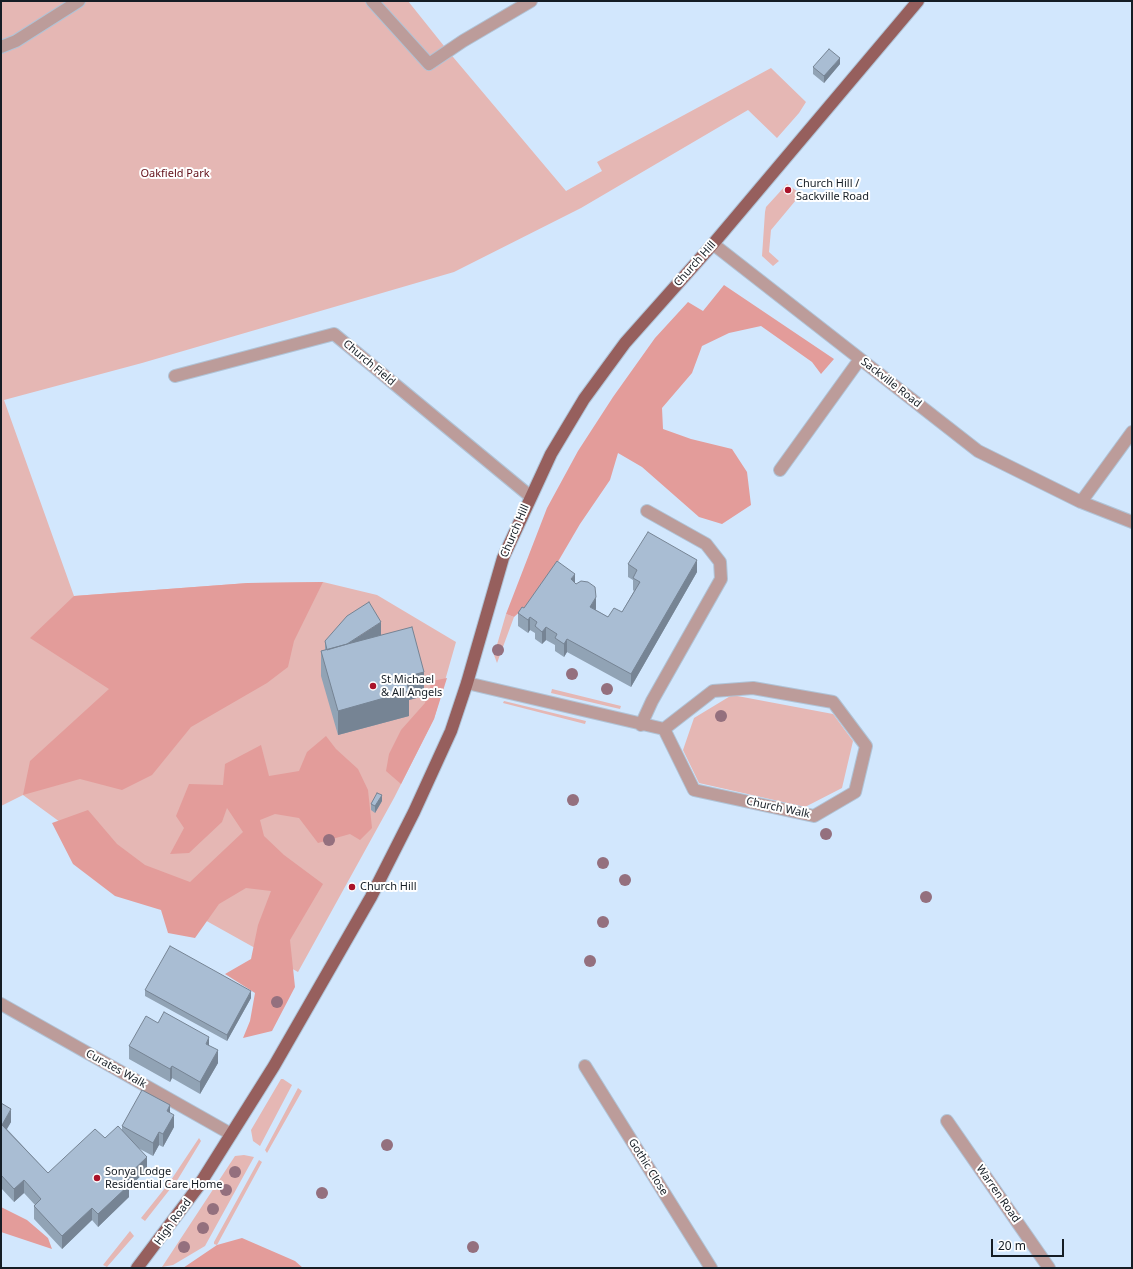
<!DOCTYPE html>
<style>
body{margin:0}
#map{position:relative;width:1133px;height:1269px;overflow:hidden;background:#d2e7fd;font-family:"Noto Sans",sans-serif}
canvas{display:block}
.frame{position:absolute;inset:0;border:2px solid #151d25;pointer-events:none}
.scale{position:absolute;left:991px;top:1239px;width:73px;height:18px;box-sizing:border-box;border:2px solid #151d25;border-top:0;padding-left:5px;font-size:12px;line-height:14px;white-space:nowrap;color:#151d25;-webkit-text-stroke:3px #fff;paint-order:stroke}
</style>
<div id="map">
<canvas width="1133" height="1269"></canvas>
<div class="frame"></div>
<div class="scale">20 m</div>
</div>
<script>
const c = document.querySelector('canvas').getContext('2d');
c.lineJoin = 'round';
function paint(path, color) { c.fillStyle = color; c.fill(path, 'evenodd'); }
const shape = rows => new Path2D(rows.map(r => 'M' + r).join(''));
function trace(path, color, width, dash) { c.strokeStyle = color; c.lineWidth = width; c.lineCap = dash ? 'butt' : 'round'; c.setLineDash(dash || []); c.stroke(path); }
function write(font, color, halo, rows, align = 'center') {
  c.font = font + ' "Noto Sans",sans-serif'; c.lineWidth = 4; c.setLineDash([]); c.textBaseline = 'middle'; c.strokeStyle = halo; c.fillStyle = color; for (const [text, x, y, turn = 0] of rows) {
    c.save(); c.translate(x, y); c.rotate((+turn || 0) * Math.PI / 180); c.textAlign = isNaN(turn) ? turn : align; if (halo) c.strokeText(text, 0, 0); c.fillText(text, 0, 0); c.restore();
  }
}
const green = shape([
 [1,1,408,1,448,51,566,191,602,171,597,162,771,68,806,102,799,113,777,138,748,110,581,208,454,272,142,363,4,400,74,596,248,583,323,582,377,595,456,642,434,719,394,798,298,972,160,895,23,795,1,806],
 [787,184,801,194,771,230,769,252,779,261,773,266,762,256,765,212,766,207],
 [506,614,514,617,497,663,494,655],
 [552,689,621,706,620,709,551,693],
 [732,695,833,714,853,741,842,788,805,807,699,783,683,750,694,718],
 [504,701,586,721,585,724,503,703],
 [281,1079,283,1079,292,1085,260,1146,253,1141,251,1130],
 [298,1088,302,1091,267,1153,265,1150],
 [199,1138,201,1141,178,1179,145,1221,141,1218,169,1183],
 [244,1155,254,1157,205,1246,173,1265,162,1267,235,1156],
 [259,1160,262,1162,217,1245,214,1244,214,1242],
 [130,1231,134,1236,107,1267,103,1265]
]);
const forest = shape([
 [724,285,834,359,821,374,812,362,761,326,729,333,702,346,692,373,662,408,663,429,691,439,732,449,747,472,751,505,722,524,699,517,642,467,618,453,610,480,580,524,556,565,532,601,514,617,506,614,547,508,578,451,613,397,655,338,688,302,703,311],
 [323,582,294,641,288,667,267,683,191,727,152,775,122,790,80,779,23,795,30,761,109,689,30,638,74,596,248,583],
 [447,678,434,719,401,784,386,771,389,754,401,730,425,703,432,681],
 [326,736,336,749,358,769,368,790,372,828,360,840,350,834,318,843,299,818,275,814,260,820,264,836,284,855,323,884,290,940,295,987,272,1031,243,1038,250,1021,255,993,225,974,251,959,258,925,271,891,246,888,219,904,195,938,168,933,161,910,115,896,73,864,52,823,88,810,117,844,145,865,190,882,243,832,227,808,222,822,189,853,170,854,184,828,176,816,189,784,223,785,225,764,261,745,269,776,299,771,307,752],
 [1,1207,27,1220,48,1238,52,1249,1,1232],
 [242,1238,295,1261,303,1268,183,1268,217,1245]
]);
const minor = shape([
 [372,1,429,64,463,41,531,1],
 [1,47,16,41,79,1],
 [713,244,978,451,1081,502,1132,522],
 [175,376,334,334,530,496],
 [780,470,860,359],
 [1081,502,1132,432],
 [467,683,664,729,713,691,753,688,833,702,866,746,855,792,814,816,694,790,664,729],
 [641,725,652,701,721,579,720,562,706,544,647,511],
 [1,1004,231,1134],
 [585,1066,711,1268],
 [947,1121,1049,1268]
]);
const major = shape([
 [137,1268,198,1187,274,1066,371,897,414,812,451,731,467,683,503,558,551,454,584,399,625,343,713,244,918,1]
]);
const trees = [
 [498,650],
 [572,674],
 [607,689],
 [721,716],
 [573,800],
 [826,834],
 [329,840],
 [603,863],
 [625,880],
 [926,897],
 [603,922],
 [590,961],
 [277,1002],
 [387,1145],
 [235,1172],
 [226,1190],
 [322,1193],
 [213,1209],
 [203,1228],
 [184,1247],
 [473,1247]
];
const wall = shape([
 [840,64,824,83,813,74,813,67],
 [628,564,697,572,631,687,567,652,564,657,555,651,555,645,546,640,542,644,535,639,535,633,530,630,528,633,518,626,518,613,524,608,575,583,596,610,608,617,622,612,634,591,633,590,633,580,628,577],
 [381,635,424,696,409,700,409,716,338,735,321,676,321,651,325,650,325,641],
 [382,801,375,813,371,810,371,804],
 [145,990,251,998,227,1041,145,996],
 [158,1023,209,1045,218,1063,200,1094,172,1078,170,1082,129,1059,129,1046],
 [1,1103,11,1122,7,1129,48,1173,105,1138,122,1131,122,1126,170,1112,174,1127,163,1147,159,1145,153,1156,138,1148,147,1170,129,1187,129,1197,98,1227,92,1220,62,1249,34,1219,34,1206,35,1205,24,1193,14,1202,1,1188]
]);
const shadedWall = shape([
 [840,58,840,64,824,83,824,76],
 [697,560,697,572,631,687,631,674],
 [575,574,575,586,571,579],
 [596,597,596,610,590,607],
 [530,617,530,630,528,633,528,620],
 [381,622,381,635,343,647],
 [546,627,546,640,542,644,542,632],
 [567,639,567,652,564,657,564,644],
 [424,672,424,696,409,700,409,716,338,735,338,711,405,677],
 [382,795,382,801,375,813,375,806],
 [251,991,251,998,227,1041,227,1035],
 [209,1037,209,1050,206,1044],
 [218,1050,218,1063,200,1094,200,1082],
 [172,1066,172,1078,170,1082,170,1069],
 [170,1105,170,1118,167,1111],
 [11,1109,11,1122,2,1137,2,1125],
 [174,1115,174,1127,163,1147,163,1134],
 [159,1132,159,1145,153,1156,153,1143],
 [147,1157,147,1170,129,1187,129,1197,98,1227,98,1214,124,1179],
 [24,1180,24,1193,14,1202,14,1189],
 [92,1208,92,1220,62,1249,62,1236]
]);
const building = shape([
 [829,49,840,58,824,76,813,67,829,49],
 [648,532,697,560,631,674,567,639,564,644,555,638,557,634,546,627,542,632,535,626,537,622,530,617,528,620,518,613,522,607,524,608,557,561,575,574,571,579,576,584,581,581,588,582,595,587,596,597,590,607,608,617,614,608,622,612,640,582,633,578,637,570,628,564,648,532],
 [369,602,381,622,347,644,327,650,325,641,347,616,369,602],
 [412,627,424,672,405,677,409,691,338,711,321,651,412,627],
 [377,793,382,795,375,806,371,804,377,793],
 [170,946,251,991,227,1035,145,990,170,946],
 [164,1012,209,1037,206,1044,218,1050,200,1082,172,1066,170,1069,129,1046,146,1016,158,1023,164,1012],
 [142,1090,170,1105,167,1111,174,1115,163,1134,159,1132,153,1143,122,1126,142,1090],
 [1,1103,11,1109,2,1125,48,1173,95,1129,105,1138,118,1126,147,1157,124,1179,129,1185,98,1214,92,1208,62,1236,34,1206,41,1199,24,1180,14,1189,1,1175,1,1103]
]);
const markers = [
 [788,190,4,"#aa132a"],
 [373,686,4,"#aa132a"],
 [352,887,4,"#aa132a"],
 [97,1178,4,"#aa132a"]
];
const parkNames = [
 ["Oakfield Park",175,174]
];
const poiNames = [
 ["Church Hill /",796,184],
 ["Sackville Road",796,197],
 ["St Michael",381,680],
 ["& All Angels",381,693],
 ["Church Hill",360,887],
 ["Sonya Lodge",105,1172],
 ["Residential Care Home",105,1185]
];
const streetNames = [
 ["Church Hill",695,264,-48],
 ["Church Field",369,363,40],
 ["Sackville Road",891,383,38],
 ["Church Hill",515,531,-67],
 ["Church Walk",778,808,12],
 ["Curates Walk",116,1069,29],
 ["Gothic Close",648,1167,58],
 ["Warren Road",998,1194,55],
 ["High Road",173,1222,-54]
];
paint(green, '#e5b7b4');
paint(forest, '#e39c9a');
trace(minor, '#b0c3d6', 14);
trace(major, '#b0c3d6', 14);
trace(minor, '#bc9c9a', 12);
trace(major, '#965f5d', 12);
c.fillStyle = '#94707e';
for (const [x, y] of trees) { c.beginPath(); c.arc(x, y, 6, 0, 2 * Math.PI); c.fill(); }
paint(wall, '#91a3b5');
paint(shadedWall, '#768494');
paint(building, '#a9bdd3');
trace(building, '#768494', 1);
for (const [x, y, r, color] of markers) { const dot = new Path2D(); dot.arc(x, y, r, 0, 2 * Math.PI); c.fillStyle = color; c.fill(dot); trace(dot, '#fff', 1.5); }
write('11px', '#610e17', '#fff', parkNames);
write('11px', '#151d25', '#fff', poiNames, 'left');
write('11px', '#151d25', '#fff', streetNames);
</script>
